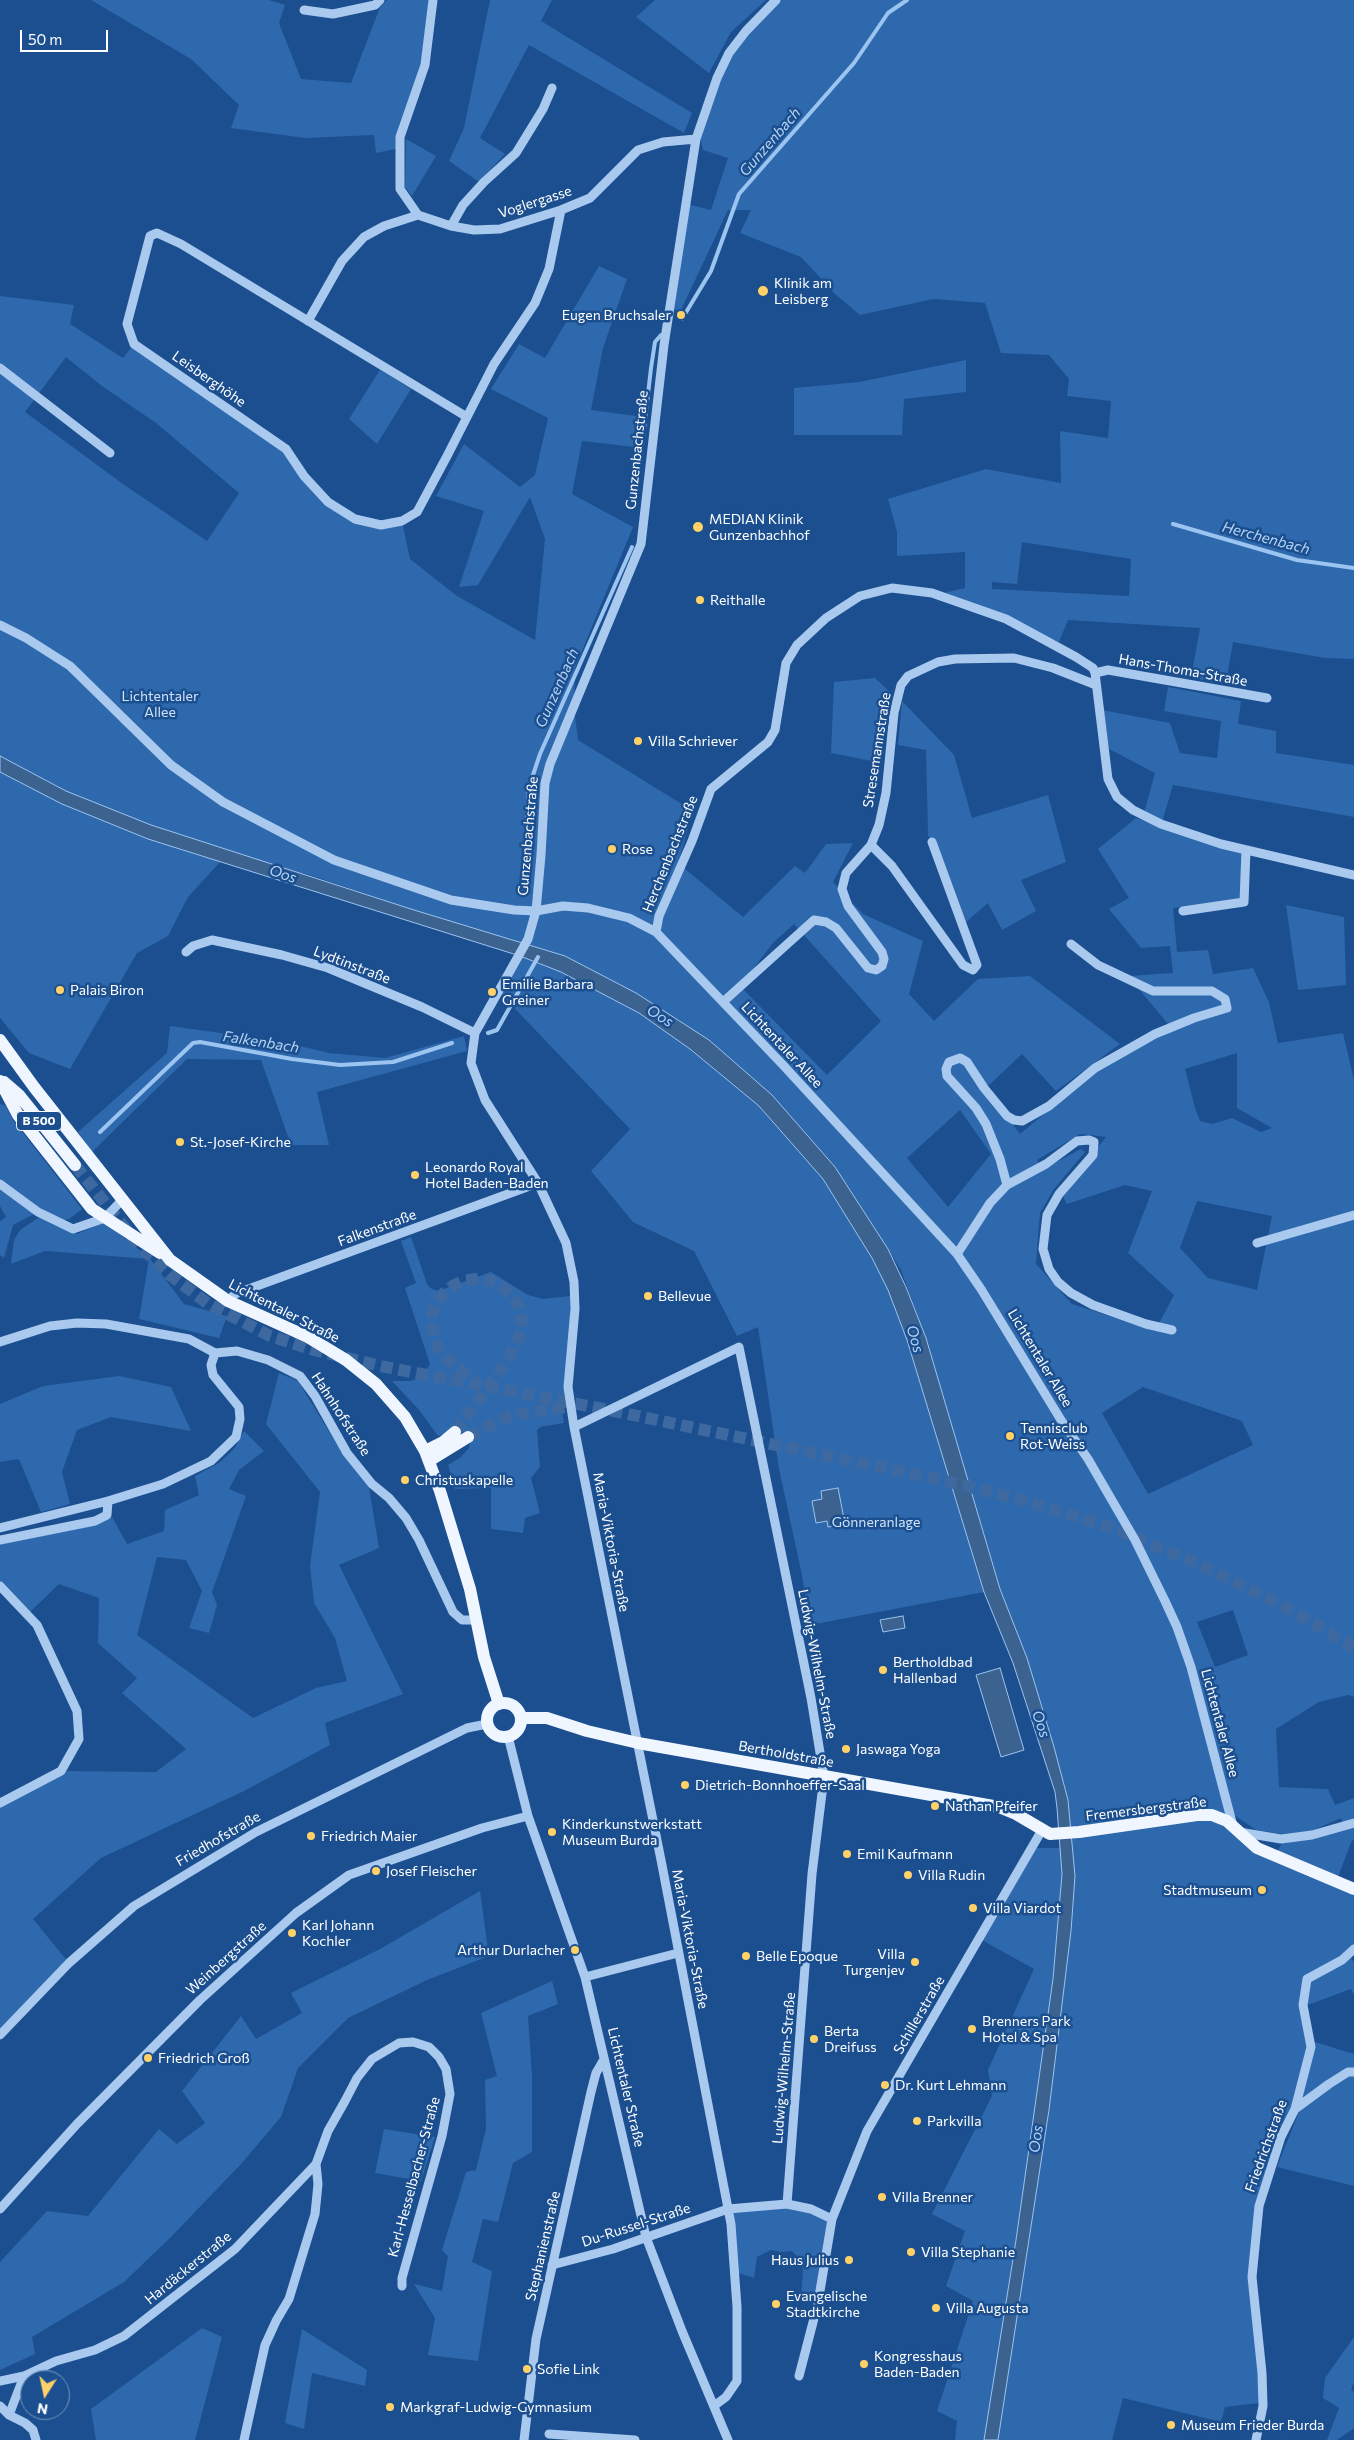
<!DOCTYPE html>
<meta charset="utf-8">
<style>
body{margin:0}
#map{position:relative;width:1354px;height:2440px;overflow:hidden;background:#1b4f8f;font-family:Commissioner,sans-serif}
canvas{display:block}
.north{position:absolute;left:20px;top:2370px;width:50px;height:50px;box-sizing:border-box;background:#1b4f8f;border:1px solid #7695bc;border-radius:50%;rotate:190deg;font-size:14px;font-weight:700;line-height:20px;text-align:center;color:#fff}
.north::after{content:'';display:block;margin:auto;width:18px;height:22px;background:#ffd166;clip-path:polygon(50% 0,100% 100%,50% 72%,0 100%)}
.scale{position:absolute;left:20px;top:30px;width:88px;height:22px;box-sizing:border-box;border:2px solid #fff;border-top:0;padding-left:6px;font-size:15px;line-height:18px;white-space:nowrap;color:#fff;-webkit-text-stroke:4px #1b4f8f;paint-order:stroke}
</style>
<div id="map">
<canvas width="1354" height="2440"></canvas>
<div class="north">N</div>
<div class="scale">50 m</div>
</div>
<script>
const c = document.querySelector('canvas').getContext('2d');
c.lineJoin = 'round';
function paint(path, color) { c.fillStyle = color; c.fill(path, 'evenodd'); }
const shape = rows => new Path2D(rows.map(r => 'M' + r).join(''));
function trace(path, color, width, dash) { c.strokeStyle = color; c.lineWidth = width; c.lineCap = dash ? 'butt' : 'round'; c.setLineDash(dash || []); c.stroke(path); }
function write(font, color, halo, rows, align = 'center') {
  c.font = font + ' Commissioner,sans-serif'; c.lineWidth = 5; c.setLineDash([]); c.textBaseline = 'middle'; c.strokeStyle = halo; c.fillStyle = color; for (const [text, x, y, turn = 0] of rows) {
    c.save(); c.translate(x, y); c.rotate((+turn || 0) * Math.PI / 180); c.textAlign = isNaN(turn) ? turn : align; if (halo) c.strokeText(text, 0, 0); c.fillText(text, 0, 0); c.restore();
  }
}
const green = shape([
 [91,0,269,0,285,5,279,23,301,79,351,83,380,7,387,0,434,0,425,65,396,149,376,153,374,135,305,138,231,128,239,105,191,59],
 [490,0,552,0,541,21,692,113,684,133,529,45,480,138,505,154,479,182,449,161,464,128],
 [655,0,766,0,731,32,709,73,636,17],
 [776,0,1354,0,1354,659,1325,658,1233,642,1226,683,1191,678,1200,628,1068,620,1059,642,944,593,965,588,965,552,897,556,897,532,888,499,986,469,1061,483,1060,431,1108,438,1111,401,1067,396,1069,379,1049,355,1001,353,985,303,933,299,860,315,835,294,801,257,740,233,751,210,728,210,681,310,669,309,686,204,711,210,728,158,703,150,699,130,729,53],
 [1022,542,1131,559,1129,596,992,589,992,582,1017,584],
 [406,139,436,156,412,196,405,187],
 [599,266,627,279,603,348,591,410,636,416,634,447,582,441,572,494,633,527,575,668,574,708,578,740,693,811,678,863,743,917,795,866,805,873,826,844,853,843,833,882,863,914,923,941,909,994,934,1021,978,979,1030,976,1120,1044,1056,1091,1022,1054,986,1088,1020,1134,1096,1071,1173,1030,1128,976,1173,973,1170,946,1141,948,1109,909,1129,898,1098,849,1136,818,1244,853,1243,901,1173,908,1177,952,1208,950,1213,974,1253,968,1269,1002,1278,1043,1343,1033,1354,1080,1354,1697,1348,1695,1319,1702,1276,1729,1279,1787,1328,1789,1335,1805,1354,1798,1354,1841,1352,1840,1338,1877,1276,1853,1283,1842,1345,1829,1341,1818,1311,1831,1282,1834,1256,1830,1230,1812,1248,1841,1354,1889,1354,1949,1307,1979,1303,2005,1311,2047,1259,2206,1253,2257,1261,2363,1259,2403,1225,2407,1221,2422,1123,2398,1112,2440,998,2440,1049,2110,1069,1947,1075,1876,1068,1800,1027,1658,1000,1589,926,1338,901,1270,835,1167,772,1095,565,956,414,910,307,874,221,861,188,897,168,936,137,953,70,1069,29,1053,0,1018,0,296,74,305,70,324,123,358,134,344,286,449,304,476,355,519,381,525,402,521,410,559,457,596,535,640,545,539,530,497,478,585,459,587,484,511,436,496,464,444,520,487,535,475,548,418,491,389,519,344,545,358],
 [66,357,102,386,156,423,239,493,207,541,123,484,25,412],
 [794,924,881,1021,827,1075,740,986,773,943],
 [1237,1053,1237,1108,1272,1128,1261,1132,1232,1118,1212,1124,1200,1121,1195,1108,1185,1069],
 [960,1110,991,1154,948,1207,907,1158],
 [1080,1134,1106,1137,1061,1193,1067,1204,1125,1185,1152,1191,1128,1253,1174,1295,1155,1331,1072,1304,1036,1264,1040,1213,1054,1189,1085,1152,1081,1149,1043,1169,1037,1160],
 [1197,1201,1272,1216,1257,1290,1208,1278,1180,1248],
 [1143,1387,1242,1421,1253,1445,1148,1494,1102,1413],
 [1233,1610,1248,1655,1215,1667,1197,1622],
 [966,360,966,392,904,399,902,435,794,435,794,388,859,382],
 [380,370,411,389,377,444,349,419],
 [875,678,891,693,882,763,831,753,834,682],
 [1168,687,1241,701,1238,724,1276,731,1276,753,1354,765,1354,817,1173,785,1162,822,1144,813,1155,773,1109,749,1102,710,1170,723,1180,753,1217,758,1221,721,1164,711],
 [902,701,954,755,972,818,1048,795,1066,862,1021,880,1036,911,1002,930,988,903,966,922,928,835,926,750,898,745],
 [1286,905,1344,917,1346,985,1298,990],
 [520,956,561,972,639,1013,690,1049,759,1106,823,1179,872,1258,888,1290,907,1340,984,1592,810,1625,802,1575,779,1469,758,1327,737,1336,694,1251,633,1222,591,1171,630,1129,500,993],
 [170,1026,279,1041,329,1053,385,1058,464,1036,467,1051,317,1092,329,1145,291,1145,261,1060,187,1059,92,1152,78,1132,167,1053],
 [0,1104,6,1106,13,1120,82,1209,69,1219,59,1222,38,1212,13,1225,4,1258,0,1255,0,1221,6,1217,0,1206],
 [41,1216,77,1234,105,1222,150,1259,184,1304,227,1316,219,1338,139,1319,149,1259,45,1251,11,1264,14,1240,20,1230],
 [411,1237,427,1284,430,1288,438,1291,491,1272,528,1295,543,1299,570,1296,572,1335,567,1387,561,1406,564,1423,540,1427,537,1430,540,1467,531,1478,540,1513,525,1518,523,1533,491,1529,491,1488,455,1489,448,1465,461,1457,469,1448,470,1441,468,1434,454,1430,438,1436,420,1411,392,1381,411,1381,422,1377,430,1364,405,1288,416,1283,401,1241],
 [279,1373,298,1381,341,1451,369,1487,379,1548,339,1565,403,1694,325,1723,330,1745,244,1791,101,1858,33,1919,69,1963,0,2035,0,1801,61,1771,156,1772,186,1749,122,1693,137,1678,98,1643,99,1598,59,1584,30,1612,0,1584,0,1541,112,1517,127,1544,164,1531,165,1510,199,1495,195,1476,219,1463,234,1449,244,1431,264,1451,239,1470,229,1489,246,1496,212,1592,217,1605,209,1633,189,1628,202,1591,186,1560,157,1557,137,1635,253,1718,316,1688,347,1681,335,1638,314,1603,310,1566,320,1492,266,1424],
 [119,1376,171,1387,191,1431,111,1417,77,1430,62,1472,70,1504,41,1512,19,1459,0,1462,0,1404,43,1386],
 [1032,1848,1060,1848,1062,1874,1053,1979,1016,2240,984,2440,955,2440,957,2421,937,2411,973,2301,946,2286,965,2231,932,2214,992,2096,988,2070,1034,1969,980,1939],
 [480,1891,489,1956,427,1980,348,2018,298,2068,281,2117,242,2163,170,2238,124,2282,32,2337,35,2354,0,2370,0,2262,47,2211,88,2216,159,2129,177,2144,205,2123,182,2091,241,2016,256,2039,302,2013,291,1993,380,1949],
 [1349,1956,1354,1962,1354,1995,1351,1989,1305,2006,1308,1980],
 [552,1981,558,2004,528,2016,532,2076,532,2152,513,2163,498,2222,483,2219,472,2262,492,2271,478,2361,428,2355,435,2318,414,2284,442,2291,448,2256,442,2250,466,2172,476,2170,486,2129,485,2080,497,2076,481,2013],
 [1315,2042,1354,2054,1354,2186,1277,2167,1299,2112],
 [384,2129,435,2137,421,2181,375,2173],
 [787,2204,832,2219,818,2303,801,2299,803,2269,799,2259,792,2251,781,2252,771,2250,757,2257,754,2278,735,2272,728,2209],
 [202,2328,222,2337,195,2440,96,2440,91,2409],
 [302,2329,367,2370,365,2386,312,2373,304,2429,285,2423],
 [1354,2337,1354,2382,1351,2390,1354,2392,1354,2428,1337,2440,1327,2440,1339,2408,1323,2398,1325,2378]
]);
const water = shape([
 [0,756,66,791,151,825,414,910,565,956,636,993,709,1040,772,1095,835,1167,888,1249,906,1287,926,1338,1000,1589,1027,1658,1054,1747,1068,1800,1075,1876,1071,1931,1049,2110,998,2440,984,2440,1016,2240,1053,1979,1062,1874,1057,1808,1055,1792,1013,1663,984,1592,907,1340,888,1290,872,1258,823,1179,759,1106,690,1049,639,1013,561,972,520,956,148,839,62,804,0,772,0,756],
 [838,1488,845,1524,828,1527,827,1521,816,1523,812,1501,822,1499,821,1491,838,1488],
 [903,1616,905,1628,883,1632,880,1620,903,1616],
 [1000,1668,1024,1750,1001,1757,976,1675,1000,1668]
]);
const stream = shape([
 [682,319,711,271,739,194,854,63,888,13,907,0],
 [635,507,651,368,655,342,661,335],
 [1173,524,1297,560,1354,568],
 [532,843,527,818,529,787,540,754,632,547],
 [488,1033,497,1030,538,957],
 [100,1132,193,1043,200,1042,292,1059,340,1065,393,1062,452,1043]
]);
const majorTunnel = shape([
 [75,1165,136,1242,170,1275,207,1303,270,1336,314,1350,380,1366,609,1410,938,1479,1026,1501,1112,1528,1196,1563,1278,1603,1354,1647],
 [455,1432,509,1358,521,1332,522,1319,519,1307,512,1296,503,1287,491,1281,479,1279,466,1280,454,1285,444,1293,436,1303,432,1315,432,1328,438,1347,445,1357,476,1382],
 [468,1437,501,1420,518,1414,567,1407]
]);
const minor = shape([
 [433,0,425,65,400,137,400,189,418,215,451,226,474,230,500,229,561,210,590,198,638,150,663,142,696,139],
 [304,10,333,14,375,5,380,0],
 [451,226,463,205,484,182,516,153,543,109,552,88],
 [308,321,342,261,364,237,384,226,418,215],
 [0,368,110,453],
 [467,417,181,244,157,233,150,236,127,324,134,344,286,449,304,476,328,502,355,519,381,525,402,521,417,512,447,456,467,417,494,364,535,303,549,269,561,210],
 [0,625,26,638,70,666,171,765,223,802,334,860,451,900,514,910,536,911,563,906,588,908,629,918,656,932,783,1065,957,1254,981,1289,1061,1420,1088,1459,1135,1540,1165,1601,1177,1627,1191,1667,1233,1826],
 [1095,673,1108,670,1267,698],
 [871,845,892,866,963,965,973,970,977,965,932,842],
 [1183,911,1244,902,1246,850],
 [656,932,659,916,692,841,711,789,768,742,775,730,786,663,797,645,826,618,860,596,892,588,932,593,1006,619,1076,657,1093,668,1095,673,1108,779,1117,797,1133,810,1161,824,1221,844,1354,875],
 [186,952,193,946,212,940,282,955,328,968,422,1007,475,1033],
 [723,1002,814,920,826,922,836,928,868,968,876,970,882,966,884,959,882,952,848,906,842,889,846,873,871,845,879,825,886,793,894,713,901,685,908,676,938,662,955,659,1014,658,1053,668,1096,685],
 [0,1184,38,1212,73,1229,105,1218,122,1200],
 [1007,1185,1046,1164,1077,1141,1089,1140,1094,1142,1093,1155,1059,1194,1047,1215,1043,1249,1049,1269,1058,1282,1071,1293,1093,1305,1146,1324,1172,1330],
 [1257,1243,1354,1215],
 [957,1254,990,1203,1007,1185,1000,1159,986,1124,976,1108,947,1076,946,1069,949,1062,960,1058,967,1062,984,1088,1007,1116,1014,1120,1022,1121,1049,1106,1095,1068,1155,1034,1194,1018,1227,1008,1225,999,1212,991,1153,991,1098,965,1071,944],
 [228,1301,235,1294,538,1183],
 [0,1342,50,1326,77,1323,106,1324,189,1339,215,1353],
 [574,1427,739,1347,811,1698,824,1777,812,1874,787,2204],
 [0,1528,108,1501,163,1484,211,1461,236,1437,240,1419,239,1407,213,1375,211,1365,215,1353,237,1351,268,1360,300,1376,315,1396,347,1453,372,1484,389,1498,406,1518,419,1540,453,1612,462,1620,476,1620],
 [0,1540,95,1521,107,1515,108,1501],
 [0,1586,37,1625,77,1711,79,1739,61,1771,0,1803],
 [508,1736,528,1816,585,1977,646,2237,682,2331,728,2440],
 [1239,1832,1281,1839,1312,1835,1354,1823],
 [585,1977,678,1953],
 [0,2035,69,1963,134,1906,256,1832,467,1728,487,1724],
 [1295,2109,1329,2084,1348,2072,1354,2072],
 [0,2209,77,2124,200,2000,296,1913,349,1875,482,1828,528,1816],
 [552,2265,613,2249,728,2209,787,2204,811,2209,832,2219],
 [799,2376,818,2303,832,2219,867,2131,1042,1830],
 [0,2381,24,2376],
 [0,2406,9,2415,25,2423,33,2430,36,2440],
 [714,2406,726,2397,737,2381,737,2307,731,2224,661,1860,574,1427,568,1387,575,1309,574,1282,566,1243,538,1183,485,1100,471,1063,475,1033,528,939,536,911,541,855,545,783,550,764,641,544,664,345,696,139,717,78,729,53,746,31,776,0],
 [9,2415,24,2376,56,2361,95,2350,124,2336,235,2249,316,2164,328,2131,345,2101,357,2078,372,2059,399,2043,413,2042,429,2047,439,2057,446,2069,450,2094,442,2136,402,2278,402,2286],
 [549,2434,635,2440],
 [244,2440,265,2345,276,2321,289,2299,315,2214,318,2184,316,2164],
 [524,2440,536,2339,591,2092,596,2073,603,2061],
 [1256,2440,1263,2406,1262,2373,1252,2277,1259,2206,1281,2137,1295,2109,1311,2047,1303,2005,1307,1979,1342,1960,1354,1949]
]);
const major = shape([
 [0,1040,34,1087,170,1260,228,1301,308,1337,346,1360,376,1384,405,1417,425,1451,440,1491,470,1589,484,1657,499,1704],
 [0,1081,18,1115,92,1209,160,1253],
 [4,1082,19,1095,75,1165],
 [425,1451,443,1442,455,1432],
 [429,1461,468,1437],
 '487 1720a17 17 0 1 1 34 0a17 17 0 1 1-34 0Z',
 [521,1718,547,1718,587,1731,638,1743,999,1807,1016,1814,1050,1834,1079,1832,1197,1815,1212,1815,1227,1821,1257,1848,1354,1889]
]);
const markers = [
 [763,291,6,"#ffd166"],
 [681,315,5,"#ffd166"],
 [698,527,6,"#ffd166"],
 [700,600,5,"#ffd166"],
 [638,741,5,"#ffd166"],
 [612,849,5,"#ffd166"],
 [60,990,5,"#ffd166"],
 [492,992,5,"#ffd166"],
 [180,1142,5,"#ffd166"],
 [415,1175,5,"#ffd166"],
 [648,1296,5,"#ffd166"],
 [1010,1436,5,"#ffd166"],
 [405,1480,5,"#ffd166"],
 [883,1670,5,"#ffd166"],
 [846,1749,5,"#ffd166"],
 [685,1785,5,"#ffd166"],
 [935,1806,5,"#ffd166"],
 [552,1832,5,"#ffd166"],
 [311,1836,5,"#ffd166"],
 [847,1854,5,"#ffd166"],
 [376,1871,5,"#ffd166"],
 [908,1875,5,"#ffd166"],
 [1262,1890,5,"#ffd166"],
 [973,1908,5,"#ffd166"],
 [292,1933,5,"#ffd166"],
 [575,1950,5,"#ffd166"],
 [746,1956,5,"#ffd166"],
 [915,1962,5,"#ffd166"],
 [972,2029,5,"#ffd166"],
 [814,2039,5,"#ffd166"],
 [148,2058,5,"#ffd166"],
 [885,2085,5,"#ffd166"],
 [917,2121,5,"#ffd166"],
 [882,2197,5,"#ffd166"],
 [911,2252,5,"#ffd166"],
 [849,2260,5,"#ffd166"],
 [776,2304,5,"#ffd166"],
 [936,2308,5,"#ffd166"],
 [864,2364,5,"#ffd166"],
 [527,2369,5,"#ffd166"],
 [390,2407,5,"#ffd166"],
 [1171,2425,5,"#ffd166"]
];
const shields = [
 [39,1121,45]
];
const shieldNames = [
 ["B 500",39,1121]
];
const streetNames = [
 ["Voglergasse",535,202,-18],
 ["Leisberghöhe",209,379,35],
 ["Gunzenbachstraße",637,450,-84],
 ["Hans-Thoma-Straße",1183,670,10],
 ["Stresemannstraße",877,750,-81],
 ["Gunzenbachstraße",528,836,-85],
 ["Herchenbachstraße",670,854,-68],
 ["Lydtinstraße",352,965,21],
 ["Lichtentaler Allee",782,1045,47],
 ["Falkenstraße",377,1228,-20],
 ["Lichtentaler Straße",284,1311,27],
 ["Lichtentaler Allee",1040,1358,59],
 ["Hahnhofstraße",341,1414,57],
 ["Maria-Viktoria-Straße",611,1542,79],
 ["Ludwig-Wilhelm-Straße",817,1664,79],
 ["Lichtentaler Allee",1220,1723,75],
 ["Bertholdstraße",786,1754,10],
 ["Fremersbergstraße",1146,1809,-7],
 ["Friedhofstraße",218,1839,-30],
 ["Maria-Viktoria-Straße",690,1939,79],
 ["Weinbergstraße",226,1958,-42],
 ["Schillerstraße",919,2015,-60],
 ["Ludwig-Wilhelm-Straße",784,2068,-85],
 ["Lichtentaler Straße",626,2087,77],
 ["Friedrichstraße",1266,2146,-70],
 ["Karl-Hesselbacher-Straße",414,2177,-75],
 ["Du-Russel-Straße",636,2225,-18],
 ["Stephanienstraße",543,2246,-77],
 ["Hardäckerstraße",188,2268,-39]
];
const poiNames = [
 ["Klinik am",774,283],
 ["Leisberg",774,299],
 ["Eugen Bruchsaler",671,315,"right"],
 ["MEDIAN Klinik",709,519],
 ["Gunzenbachhof",709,535],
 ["Reithalle",710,600],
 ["Villa Schriever",648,741],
 ["Rose",622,849],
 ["Emilie Barbara",502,984],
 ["Greiner",502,1000],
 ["Palais Biron",70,990],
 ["St.-Josef-Kirche",190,1142],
 ["Leonardo Royal",425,1167],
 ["Hotel Baden-Baden",425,1183],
 ["Bellevue",658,1296],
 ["Tennisclub",1020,1428],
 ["Rot-Weiss",1020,1444],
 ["Christuskapelle",415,1480],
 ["Bertholdbad",893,1662],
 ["Hallenbad",893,1678],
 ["Jaswaga Yoga",856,1749],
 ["Dietrich-Bonnhoeffer-Saal",695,1785],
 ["Nathan Pfeifer",945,1806],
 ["Kinderkunstwerkstatt",562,1824],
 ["Museum Burda",562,1840],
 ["Friedrich Maier",321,1836],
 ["Emil Kaufmann",857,1854],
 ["Josef Fleischer",386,1871],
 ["Villa Rudin",918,1875],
 ["Stadtmuseum",1252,1890,"right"],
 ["Villa Viardot",983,1908],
 ["Karl Johann",302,1925],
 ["Kochler",302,1941],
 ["Arthur Durlacher",565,1950,"right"],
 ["Villa",905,1954,"right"],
 ["Turgenjev",905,1970,"right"],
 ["Belle Epoque",756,1956],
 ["Brenners Park",982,2021],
 ["Hotel & Spa",982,2037],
 ["Berta",824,2031],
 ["Dreifuss",824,2047],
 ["Friedrich Groß",158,2058],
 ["Dr. Kurt Lehmann",895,2085],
 ["Parkvilla",927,2121],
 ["Villa Brenner",892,2197],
 ["Villa Stephanie",921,2252],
 ["Haus Julius",839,2260,"right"],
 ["Evangelische",786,2296],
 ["Stadtkirche",786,2312],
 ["Villa Augusta",946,2308],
 ["Kongresshaus",874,2356],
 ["Baden-Baden",874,2372],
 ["Sofie Link",537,2369],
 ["Markgraf-Ludwig-Gymnasium",400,2407],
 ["Museum Frieder Burda",1181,2425]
];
const parkNames = [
 ["Lichtentaler",160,696],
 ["Allee",160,712],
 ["Gönneranlage",876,1522]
];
const waterNames = [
 ["Gunzenbach",770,142,-49],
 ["Herchenbach",1266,538,15],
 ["Gunzenbach",557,688,-66],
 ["Oos",283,874,19],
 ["Oos",660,1016,32],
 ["Falkenbach",261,1042,9],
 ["Oos",915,1339,73],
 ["Oos",1041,1724,71],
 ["Oos",1036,2139,-82]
];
paint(green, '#2e69ad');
paint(water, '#3c6290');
trace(water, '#9cc4f0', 1);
trace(stream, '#9cc4f0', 4);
trace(majorTunnel, '#3d69a0', 12, [12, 6]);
trace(minor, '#a9c9ee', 9);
trace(major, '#f0f6ff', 12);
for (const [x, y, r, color] of markers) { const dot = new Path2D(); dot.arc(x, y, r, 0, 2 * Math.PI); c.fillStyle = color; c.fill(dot); trace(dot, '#1b4f8f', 2); }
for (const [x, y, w] of shields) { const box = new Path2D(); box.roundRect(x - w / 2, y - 9.5, w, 19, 4); c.fillStyle = '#1b4f8f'; c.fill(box); trace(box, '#fff', 1); }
write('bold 12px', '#fff', null, shieldNames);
write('14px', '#fff', '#1b4f8f', streetNames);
write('14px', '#fff', '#1b4f8f', poiNames, 'left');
write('14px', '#cfe3fa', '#1b4f8f', parkNames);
write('italic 15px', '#b5d3f5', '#1b4f8f', waterNames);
</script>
